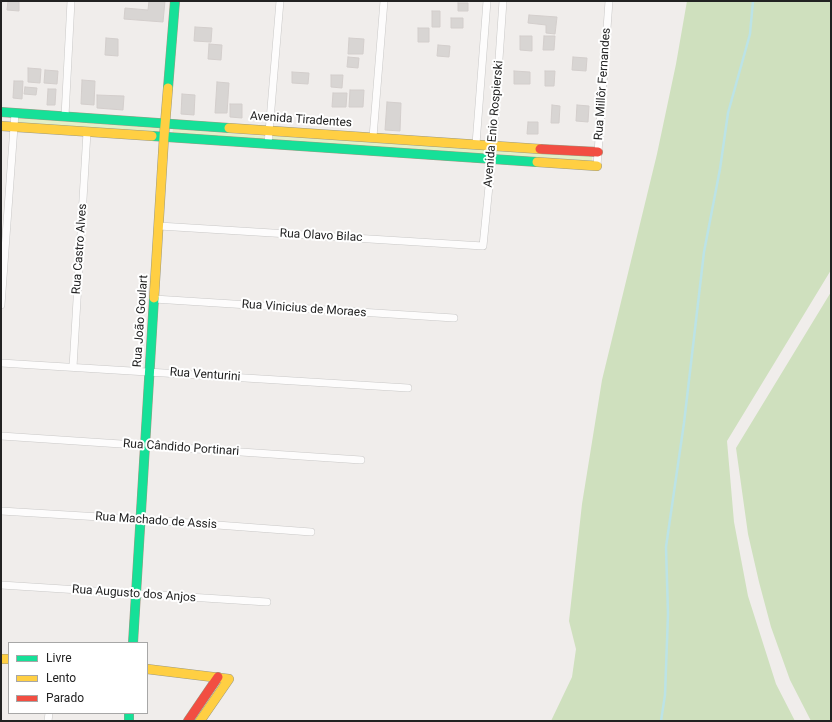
<!DOCTYPE html>
<meta charset="utf-8">
<style>
body{margin:0}
#map{position:relative;width:832px;height:722px;overflow:hidden;background:#f0edeb;font-family:Roboto,sans-serif}
canvas{display:block}
.frame{position:absolute;inset:0;border:2px solid #222;pointer-events:none}
.legend{position:absolute;left:8px;top:642px;width:140px;height:72px;box-sizing:border-box;background:#fff;border:1px solid #a7a7a7;margin:0;padding:5px 7px;list-style:none;font-size:12px;color:#222}
.legend li{display:flex;align-items:center;gap:8px;height:20px}
.legend b{width:20px;border:1px solid #a7a7a7}
</style>
<div id="map">
<canvas width="832" height="722"></canvas>
<div class="frame"></div>
<ul class="legend">
<li><b style="height:5px;background:#16e098"></b>Livre</li>
<li><b style="height:5px;background:#ffcf43"></b>Lento</li>
<li><b style="height:5px;background:#f24e42"></b>Parado</li>
</ul>
</div>
<script>
const c = document.querySelector('canvas').getContext('2d');
c.lineJoin = 'round';
function paint(path, color) { c.fillStyle = color; c.fill(path, 'evenodd'); }
const shape = rows => new Path2D(rows.map(r => 'M' + r).join(''));
function trace(path, color, width, dash) { c.strokeStyle = color; c.lineWidth = width; c.lineCap = dash ? 'butt' : 'round'; c.setLineDash(dash || []); c.stroke(path); }
function write(font, color, halo, rows, align = 'center') {
  c.font = font + ' Roboto,sans-serif'; c.lineWidth = 4; c.setLineDash([]); c.textBaseline = 'middle'; c.strokeStyle = halo; c.fillStyle = color; for (const [text, x, y, turn = 0] of rows) {
    c.save(); c.translate(x, y); c.rotate((+turn || 0) * Math.PI / 180); c.textAlign = isNaN(turn) ? turn : align; if (halo) c.strokeText(text, 0, 0); c.fillText(text, 0, 0); c.restore();
  }
}
const grass = shape([
 [18,118,161,128,161,135,18,124],
 [173,129,264,136,263,142,172,135],
 [273,136,489,149,489,155,273,142],
 [496,149,592,155,592,161,496,154]
]);
const forest = shape([
 [687,1,831,1,831,270,727,441,734,522,748,596,776,684,795,721,551,721,572,677,576,649,569,621,582,504,602,380,657,154,676,64],
 [831,292,831,721,811,721,790,680,771,627,759,582,748,534,736,448]
]);
const stream = shape([
 [661,721,665,695,668,614,666,547,684,423,704,252,720,169,728,113,750,34,753,1]
]);
const building = shape([
 [8,1,19,1,19,11,7,10,8,1],
 [149,1,165,1,163,22,124,19,125,8,148,10,149,1],
 [458,3,468,3,468,11,458,11,458,3],
 [432,11,440,11,440,27,432,27,432,11],
 [529,15,557,17,555,34,546,33,546,25,528,23,529,15],
 [451,18,463,18,463,28,451,28,451,18],
 [195,27,212,28,211,42,194,41,195,27],
 [418,28,429,28,429,42,418,42,418,28],
 [520,36,532,36,532,51,520,50,520,36],
 [544,36,555,36,554,50,543,50,544,36],
 [106,38,118,39,118,56,105,55,106,38],
 [349,38,364,39,363,54,348,54,349,38],
 [209,44,222,45,221,60,208,59,209,44],
 [438,45,450,46,449,57,437,56,438,45],
 [348,57,359,58,358,68,347,67,348,57],
 [573,57,587,58,586,71,572,70,573,57],
 [28,68,41,69,40,83,28,82,28,68],
 [45,70,58,71,57,84,44,83,45,70],
 [514,71,530,72,530,84,514,84,514,71],
 [545,71,555,71,554,86,545,86,545,71],
 [292,72,309,73,308,84,292,83,292,72],
 [331,75,343,75,342,88,331,87,331,75],
 [82,80,95,81,94,105,81,104,82,80],
 [14,81,23,81,22,99,13,98,14,81],
 [217,82,229,83,227,113,215,113,217,82],
 [25,87,37,88,36,95,24,94,25,87],
 [48,89,56,89,55,105,47,105,48,89],
 [350,90,364,90,363,107,349,107,350,90],
 [333,93,347,93,346,107,332,107,333,93],
 [182,94,195,95,194,115,181,114,182,94],
 [97,95,124,96,123,110,97,108,97,95],
 [387,102,401,103,400,131,385,130,387,102],
 [230,104,242,104,242,118,230,117,230,104],
 [552,105,560,106,559,123,551,123,552,105],
 [577,105,589,106,588,122,576,121,577,105],
 [528,122,538,122,538,134,527,134,528,122]
]);
const street = shape([
 [65,116,71,1],
 [373,137,384,1],
 [268,144,280,1],
 [476,144,487,1],
 [597,166,609,1],
 [159,226,483,246,493,146,503,1],
 [154,299,454,318],
 [1,305,15,113],
 [1,363,408,388],
 [73,367,87,132],
 [1,436,361,460],
 [1,511,150,520,311,532],
 [1,585,267,602],
 [48,721,49,713]
]);
const fast = shape([
 [168,88,175,1],
 [1,112,229,128],
 [152,136,537,162],
 [133,643,154,298],
 [129,713,129,721]
]);
const slow = shape([
 [1,126,152,136],
 [229,128,540,149],
 [537,162,597,166],
 [154,298,164,137,168,88],
 [1,659,9,659],
 [147,669,229,679,200,721]
]);
const jam = shape([
 [540,149,598,152],
 [188,721,218,677]
]);
const streetNames = [
 ["Rua Millôr Fernandes",603,84,-86],
 ["Avenida Tiradentes",301,120,4],
 ["Avenida Enio Rospierski",494,124,-85],
 ["Rua Olavo Bilac",321,236,3],
 ["Rua Castro Alves",80,249,-86],
 ["Rua Vinicius de Moraes",304,309,4],
 ["Rua João Goulart",141,321,-86],
 ["Rua Venturini",205,375,4],
 ["Rua Cândido Portinari",181,448,4],
 ["Rua Machado de Assis",156,521,4],
 ["Rua Augusto dos Anjos",134,594,4]
];
paint(grass, '#e2efc7');
paint(forest, '#cfe0be');
trace(stream, '#bce3e6', 2.5);
paint(building, '#d8d5d3');
trace(building, '#d3cecc', 1);
trace(street, '#c9c8c7', 8);
trace(fast, '#9c9981', 10);
trace(slow, '#9c9981', 10);
trace(jam, '#9c9981', 10);
trace(street, '#fdfcfc', 7);
trace(fast, '#16e098', 9);
trace(slow, '#ffcf43', 9);
trace(jam, '#f24e42', 9);
write('12px', '#222', '#fff', streetNames);
</script>
